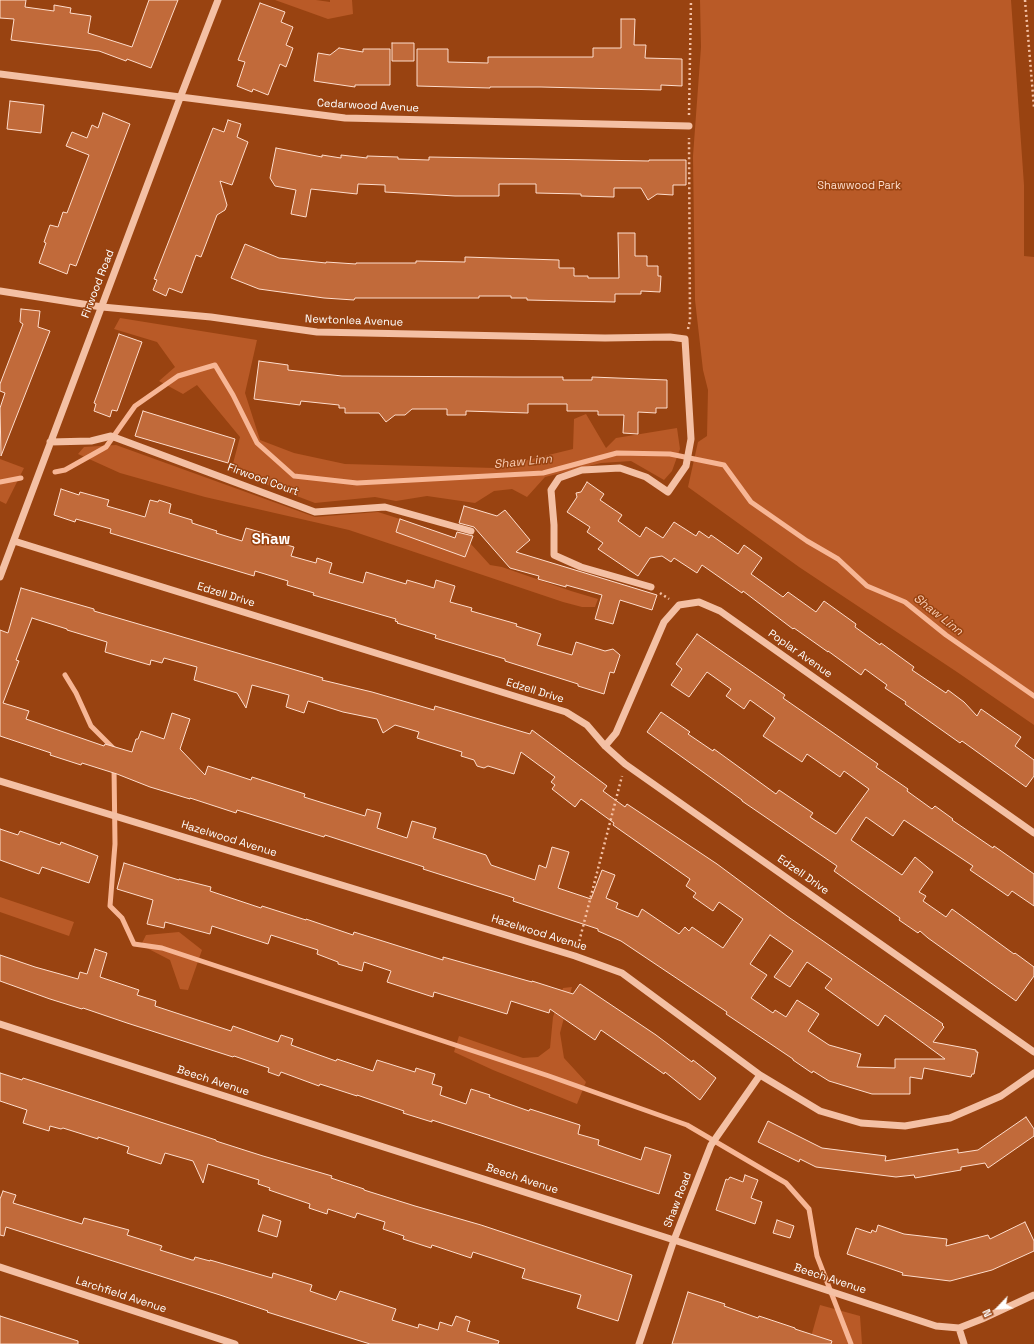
<!DOCTYPE html>
<style>
body{margin:0}
#map{position:relative;width:1034px;height:1344px;overflow:hidden;background:#994311;font-family:"Space Grotesk",sans-serif}
canvas{display:block}
.north{position:absolute;left:978px;top:1288px;width:40px;height:40px;-webkit-text-stroke:3px #994311;paint-order:stroke;rotate:245deg;font-size:11px;font-weight:700;line-height:16px;text-align:center;color:#fff}
.north::after{content:'';display:block;margin:auto;width:14px;height:18px;background:#fff;clip-path:polygon(50% 0,100% 100%,50% 72%,0 100%)}
</style>
<div id="map">
<canvas width="1034" height="1344"></canvas>
<div class="north">N</div>
</div>
<script>
const c = document.querySelector('canvas').getContext('2d');
c.lineJoin = 'round';
function paint(path, color) { c.fillStyle = color; c.fill(path, 'evenodd'); }
const shape = rows => new Path2D(rows.map(r => 'M' + r).join(''));
function trace(path, color, width, dash) { c.strokeStyle = color; c.lineWidth = width; c.lineCap = dash ? 'butt' : 'round'; c.setLineDash(dash || []); c.stroke(path); }
function write(font, color, halo, rows, align = 'center') {
  c.font = font + ' "Space Grotesk",sans-serif'; c.lineWidth = 3; c.setLineDash([]); c.textBaseline = 'middle'; c.strokeStyle = halo; c.fillStyle = color; for (const [text, x, y, turn = 0] of rows) {
    c.save(); c.translate(x, y); c.rotate((+turn || 0) * Math.PI / 180); c.textAlign = isNaN(turn) ? turn : align; if (halo) c.strokeText(text, 0, 0); c.fillText(text, 0, 0); c.restore();
  }
}
const green = shape([
 [275,0,316,0,330,2,330,0,352,0,353,14,328,19],
 [700,0,1011,0,1024,185,1024,256,1034,257,1034,725,957,672,799,567,688,487,698,442,707,436,708,390,703,370,695,300,693,156,701,47],
 [120,318,257,340,245,393,260,440,294,453,345,464,495,468,573,449,574,419,586,414,606,448,616,438,677,428,680,449,672,471,664,480,631,461,601,463,545,477,527,497,512,489,494,491,475,503,427,496,396,501,375,497,315,503,231,471,240,437,197,385,183,394,159,381,175,367,157,342,114,329],
 [116,445,315,517,378,512,400,519,396,532,465,556,470,543,490,565,502,567,571,591,598,599,595,607,582,607,563,602,349,530,205,497,120,473,78,454,84,447],
 [0,459,24,468,6,504,0,501],
 [0,897,74,922,69,936,0,912],
 [179,932,202,950,188,990,180,989,170,960,141,945,146,935],
 [572,987,560,1033,564,1058,586,1082,577,1104,493,1070,454,1052,459,1036,523,1058,538,1057,550,1048,553,1017,563,988],
 [820,1305,860,1316,862,1344,809,1344]
]);
const stream = shape([
 [55,472,65,470,106,447,135,406,178,376,215,365,233,395,257,443,294,476,357,483,543,473,617,453,670,454,724,465,751,502,807,541,838,559,867,586,905,602,946,635,1034,696],
 [0,482,21,478],
 [65,675,76,693,91,726,114,749,114,751],
 [114,767,115,844,110,906,122,918,134,944,162,948,549,1076,687,1125,786,1183,809,1209,817,1256,851,1344]
]);
const building = shape([
 [0,0,26,0,25,7,54,11,54,5,71,8,70,13,91,16,88,33,132,47,149,0,178,0,151,68,127,59,126,61,99,51,11,40,14,19,0,18,0,0],
 [260,3,285,12,281,22,293,27,286,45,293,48,286,67,280,64,268,95,253,89,252,92,237,86,245,62,238,60,260,3],
 [621,19,635,19,634,45,646,45,645,58,682,59,682,86,661,85,661,90,541,87,490,87,490,88,417,86,417,49,448,49,448,62,488,63,488,57,593,57,593,48,621,48,621,19],
 [392,43,414,43,414,61,392,61,392,43],
 [339,48,363,52,363,49,390,49,390,85,355,85,355,87,314,81,318,53,330,55,339,48],
 [10,101,44,105,41,133,7,129,10,101],
 [103,113,130,124,76,266,70,264,67,274,39,263,46,243,44,242,50,225,58,227,63,212,67,213,89,155,66,146,72,132,87,138,92,125,98,128,103,113],
 [228,120,241,124,237,137,248,142,232,185,220,181,227,205,225,210,217,215,201,257,196,255,182,293,169,288,166,296,153,290,157,280,154,279,213,128,224,132,228,120],
 [276,148,322,157,322,155,341,158,341,155,367,158,367,156,398,157,398,159,429,160,429,157,649,161,649,160,686,160,686,185,673,185,673,195,657,194,648,200,641,188,614,188,614,197,581,196,581,194,536,193,536,184,499,184,499,196,455,196,385,192,385,185,358,184,357,194,311,189,306,217,291,214,296,190,275,186,270,178,276,148],
 [618,233,635,233,635,256,647,256,647,266,658,266,658,276,661,276,660,292,641,291,641,294,615,294,615,302,527,300,527,298,511,298,511,296,479,296,479,298,355,298,354,300,324,298,259,289,231,278,245,244,279,258,326,263,326,262,356,264,356,263,416,263,416,261,465,262,465,257,559,260,559,268,574,268,574,276,588,276,588,278,619,278,618,233],
 [21,309,40,311,38,327,50,331,1,456,0,408,5,393,0,391,0,384,23,324,20,322,21,309],
 [119,334,142,342,117,411,112,410,110,417,94,411,96,404,94,403,119,334],
 [259,361,288,365,288,370,342,376,514,377,563,377,563,380,592,380,592,377,667,380,667,408,656,408,656,413,638,412,638,434,623,433,624,415,598,415,598,411,567,411,567,404,528,404,528,413,466,411,466,415,447,415,447,409,412,409,405,415,395,415,386,422,379,413,345,413,345,408,339,408,339,405,301,401,300,405,254,399,259,361],
 [143,411,235,439,228,463,135,436,143,411],
 [587,482,604,494,600,500,622,515,618,521,640,537,646,527,663,538,674,522,696,536,699,531,709,538,711,535,738,554,744,545,762,558,751,574,783,597,788,592,816,612,824,601,856,624,855,627,880,645,881,643,914,667,912,670,946,693,948,690,964,702,977,716,981,709,1021,737,1015,746,1034,760,1034,776,1026,787,962,741,960,743,905,704,906,702,885,688,887,685,865,669,861,675,828,651,828,652,794,628,793,629,743,591,742,593,702,565,697,573,674,558,671,562,662,556,650,558,638,576,598,549,603,543,587,532,590,527,567,512,577,497,576,493,581,492,587,482],
 [61,489,79,495,80,492,109,500,107,506,145,517,150,500,158,502,159,500,171,504,169,513,192,520,192,523,217,531,216,533,242,541,246,528,274,536,273,541,294,547,291,556,316,563,317,558,332,563,329,573,363,583,366,572,406,584,407,580,434,588,436,580,455,586,450,602,472,608,471,611,517,624,516,626,541,634,537,645,572,655,576,642,605,651,613,649,620,655,614,673,610,672,604,694,578,686,578,684,505,661,505,659,435,638,436,635,397,623,398,622,395,621,396,619,313,595,314,593,287,585,288,581,255,571,254,576,110,533,111,529,76,519,75,522,54,515,61,489],
 [464,506,497,516,505,510,530,540,516,552,657,595,652,610,620,600,613,624,595,619,602,595,566,585,566,587,538,579,539,576,510,568,474,527,459,523,464,506],
 [400,519,455,538,457,532,473,536,465,557,396,532,400,519],
 [21,588,94,609,94,611,323,678,322,680,372,692,434,710,435,706,530,734,532,730,607,786,603,791,625,807,627,804,717,864,787,916,943,1024,942,1025,944,1027,933,1042,976,1050,976,1052,978,1052,974,1074,972,1074,971,1077,924,1068,922,1079,910,1077,910,1094,872,1094,829,1081,813,1071,812,1073,793,1060,793,1059,726,1014,727,1012,621,941,598,931,598,929,513,901,514,898,511,897,423,869,424,867,325,835,324,837,237,810,236,813,190,798,190,799,150,787,117,774,82,763,81,765,50,755,51,753,0,736,0,630,8,633,21,588],
 [32,618,67,629,67,630,107,642,105,652,150,665,151,660,162,663,164,658,197,667,194,680,237,693,246,708,252,685,289,695,286,707,304,713,308,701,343,712,377,719,383,733,395,725,419,732,417,738,462,752,461,756,474,760,477,766,484,768,488,766,514,774,521,752,555,777,551,782,555,785,552,789,575,807,581,799,614,823,613,825,690,879,686,886,696,893,693,897,713,911,719,902,743,919,723,948,692,927,689,931,685,927,679,934,642,909,638,917,616,908,618,903,606,898,615,875,602,870,591,899,558,888,569,852,552,847,546,868,539,865,535,880,491,865,486,855,433,838,436,828,412,821,407,838,377,828,381,813,367,809,365,816,304,797,305,794,252,777,251,780,208,766,205,775,180,749,190,719,172,713,164,739,141,731,138,739,136,739,132,752,105,744,104,746,26,719,29,711,3,703,19,661,16,660,32,618],
 [770,935,793,951,774,977,790,987,807,962,832,979,825,988,878,1026,885,1015,945,1059,895,1059,895,1068,857,1067,861,1054,829,1045,808,1031,819,1014,797,1000,786,1017,775,1010,773,1013,751,998,767,975,750,964,770,935],
 [697,634,785,695,783,698,878,764,876,767,908,789,907,791,932,809,935,806,953,819,952,820,993,848,994,846,1034,874,1034,906,1012,891,1008,896,970,870,973,866,904,820,893,836,866,817,851,840,902,875,915,857,933,872,919,892,926,896,923,901,946,917,952,909,1014,954,1015,953,1034,967,1034,976,1016,1001,928,938,920,931,918,933,899,920,900,918,834,871,837,866,742,801,742,800,647,732,661,712,690,732,688,734,713,751,714,749,776,794,779,790,813,813,810,817,836,834,869,789,844,771,840,777,807,754,802,762,763,736,775,718,750,700,744,709,726,696,731,689,707,672,689,697,671,685,682,669,676,664,697,634],
 [0,829,18,835,20,831,60,845,61,842,98,856,89,883,42,867,39,874,0,860,0,829],
 [124,863,179,880,179,879,211,887,210,891,261,908,262,906,306,920,306,919,353,935,354,932,443,960,443,957,532,982,532,981,573,994,580,984,656,1035,692,1062,693,1060,716,1078,700,1100,665,1072,664,1074,601,1030,595,1040,550,1009,549,1013,511,1001,507,1014,434,992,433,997,387,982,391,971,364,962,362,971,338,964,338,962,317,954,318,950,271,935,268,944,212,926,210,934,165,922,164,928,147,924,153,900,117,889,124,863],
 [95,949,107,953,100,977,139,990,137,995,156,1001,155,1006,231,1031,233,1026,278,1042,281,1035,293,1039,291,1045,336,1061,337,1059,373,1071,377,1060,415,1072,416,1068,435,1074,432,1084,442,1087,440,1095,466,1104,471,1089,490,1095,489,1097,529,1111,530,1109,580,1125,578,1134,599,1140,598,1145,641,1160,645,1147,671,1155,659,1194,432,1120,432,1122,403,1113,404,1111,357,1095,357,1096,320,1084,319,1086,281,1072,279,1076,268,1072,269,1068,234,1056,233,1057,127,1023,83,1008,82,1009,50,999,0,981,0,955,35,967,78,979,80,972,87,974,95,949],
 [0,1073,22,1080,23,1078,61,1090,216,1140,216,1141,263,1156,332,1176,331,1178,364,1189,364,1190,415,1206,481,1225,632,1275,618,1321,577,1308,581,1295,522,1278,525,1269,473,1252,471,1258,432,1245,431,1248,403,1239,404,1236,383,1229,385,1222,357,1213,355,1218,328,1209,327,1214,309,1208,310,1204,269,1190,270,1188,258,1184,259,1180,208,1164,203,1183,193,1161,165,1153,161,1164,127,1153,129,1147,98,1137,98,1139,63,1128,61,1129,50,1126,49,1131,23,1123,27,1110,0,1101,0,1073],
 [1026,1117,1034,1129,1034,1136,988,1168,985,1163,961,1167,961,1170,915,1178,914,1175,896,1177,816,1167,800,1159,799,1162,758,1142,768,1121,822,1148,886,1156,885,1161,958,1149,958,1153,978,1150,1026,1117],
 [745,1175,758,1180,751,1198,762,1202,755,1224,716,1210,726,1179,728,1180,730,1177,743,1182,745,1175],
 [3,1191,16,1195,13,1203,82,1224,84,1218,129,1230,127,1235,162,1246,160,1250,192,1260,194,1260,195,1257,210,1261,210,1260,272,1278,273,1273,312,1285,310,1291,336,1300,340,1291,396,1309,392,1320,418,1328,419,1324,438,1330,440,1322,452,1326,456,1316,470,1321,467,1331,499,1341,498,1344,370,1344,267,1312,268,1311,220,1295,6,1227,4,1236,0,1235,0,1199,3,1191],
 [263,1215,281,1221,277,1237,258,1231,263,1215],
 [777,1220,794,1226,790,1238,773,1233,777,1220],
 [1025,1222,1034,1241,1034,1251,992,1270,950,1281,902,1275,903,1273,847,1254,856,1228,871,1233,872,1230,876,1232,878,1225,904,1234,947,1239,946,1246,988,1235,990,1239,1025,1222],
 [688,1292,725,1304,724,1306,758,1318,759,1316,795,1328,795,1329,832,1341,831,1344,672,1344,688,1292],
 [0,1316,78,1341,78,1344,0,1344,0,1316]
]);
const path = shape([
 [1025,0,1034,107],
 [689,115,691,0],
 [688,329,690,320,689,138],
 [660,593,669,599],
 [578,946,622,776]
]);
const minor = shape([
 [0,74,345,118,689,126],
 [0,291,102,307,211,317,317,332,605,338,670,337,685,339,691,439,686,466,668,492,646,477,620,468,582,470,559,478,551,490,554,525,554,555,581,567,651,587],
 [50,442,91,441,111,436,315,512,385,507,471,531],
 [14,541,566,712,587,725,605,746,625,764,1034,1052],
 [0,577,180,98,218,0],
 [605,746,616,733,664,622,679,605,699,602,720,611,1034,833],
 [0,781,575,956,622,973,760,1075,820,1111,861,1123,905,1126,950,1118,1001,1096,1034,1073],
 [0,1024,674,1240,936,1326,959,1328,982,1319,1034,1295],
 [0,1267,235,1344],
 [959,1328,964,1344],
 [639,1344,674,1240,711,1145,760,1075]
]);
const streetNames = [
 ["Cedarwood Avenue",368,106,3],
 ["Firwood Road",98,284,-69],
 ["Newtonlea Avenue",354,321,2],
 ["Firwood Court",263,480,20],
 ["Edzell Drive",226,595,17],
 ["Poplar Avenue",800,654,35],
 ["Edzell Drive",535,691,17],
 ["Hazelwood Avenue",229,839,17],
 ["Edzell Drive",803,875,35],
 ["Hazelwood Avenue",539,933,17],
 ["Beech Avenue",213,1081,18],
 ["Beech Avenue",522,1179,18],
 ["Shaw Road",678,1200,-69],
 ["Beech Avenue",830,1279,18],
 ["Larchfield Avenue",121,1295,18]
];
const parkNames = [
 ["Shawwood Park",859,186]
];
const waterNames = [
 ["Shaw Linn",523,462,-6],
 ["Shaw Linn",938,615,38]
];
const districtNames = [
 ["Shaw",271,540]
];
paint(green, '#b95a27');
trace(stream, '#f7b695', 5);
paint(building, '#c16a3a');
trace(building, '#feddcc', 1);
trace(path, '#f4c0a4', 2.5, [2, 3]);
trace(minor, '#f4c0a4', 7);
write('11px', '#fff', '#994311', streetNames);
write('11px', '#feddcc', '#994311', parkNames);
write('italic 12px', '#facdb4', '#994311', waterNames);
write('bold 15px', '#fff', '#994311', districtNames);
</script>
